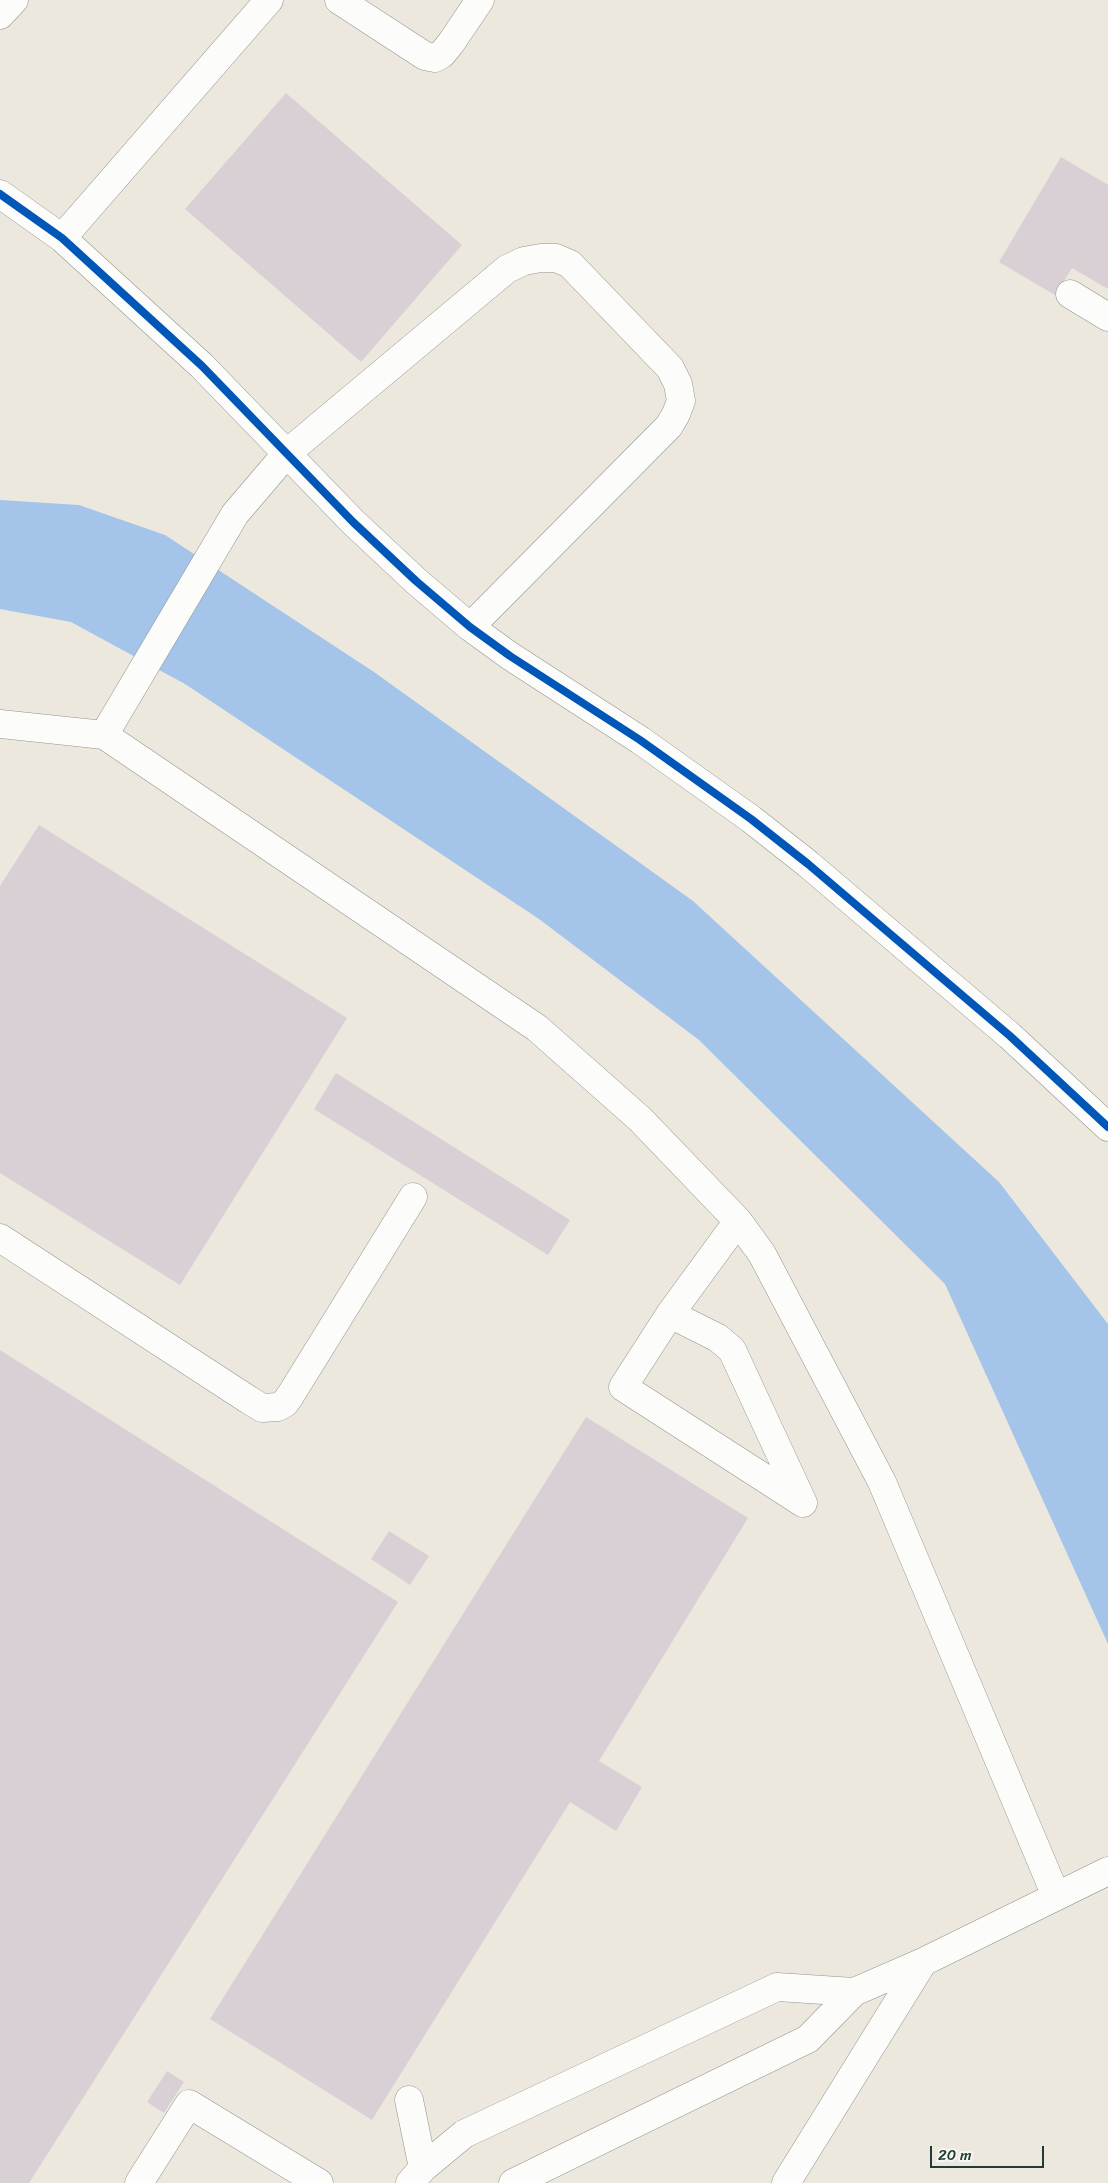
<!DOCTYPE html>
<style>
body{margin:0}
#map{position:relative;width:1108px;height:2183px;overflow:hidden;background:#ede8de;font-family:Sriracha,sans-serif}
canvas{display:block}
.scale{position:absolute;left:930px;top:2146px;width:114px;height:22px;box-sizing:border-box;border:2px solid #1f3d34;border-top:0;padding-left:6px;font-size:15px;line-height:18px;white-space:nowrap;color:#1f3d34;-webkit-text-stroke:4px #f6f6f2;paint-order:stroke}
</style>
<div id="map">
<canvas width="1108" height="2183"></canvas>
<div class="scale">20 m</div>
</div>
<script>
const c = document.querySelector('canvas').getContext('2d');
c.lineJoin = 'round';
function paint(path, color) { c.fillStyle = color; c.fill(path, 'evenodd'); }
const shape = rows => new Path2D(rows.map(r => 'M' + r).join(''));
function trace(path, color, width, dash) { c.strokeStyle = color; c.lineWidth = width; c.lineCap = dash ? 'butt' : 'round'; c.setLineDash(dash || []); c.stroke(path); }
const water = shape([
 [0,500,79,505,165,535,374,672,693,901,999,1182,1108,1324,1108,1644,945,1284,699,1040,539,919,185,684,71,622,0,609]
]);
const building = shape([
 [286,93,462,245,361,362,185,209],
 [1061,157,1108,185,1108,289,1072,268,1055,295,999,262],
 [39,825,347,1018,180,1285,0,1173,0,886],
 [336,1073,570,1220,548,1255,314,1109],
 [0,1350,398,1602,29,2183,0,2183],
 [586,1417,748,1518,599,1761,642,1787,616,1831,570,1802,372,2120,210,2019],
 [389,1531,429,1556,410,1585,371,1559],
 [167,2071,184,2082,164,2113,147,2102]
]);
const minor = shape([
 [339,0,425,56,435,58,442,54,451,43,480,0],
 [0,15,14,0],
 [0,194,62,238,202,366,353,522,416,581,470,627,510,656,640,740,751,819,808,864,1010,1036,1108,1127],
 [62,238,269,0],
 [1070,294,1108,317],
 [0,724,104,735,537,1028,640,1119,738,1221,762,1254,882,1482,1056,1896],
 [104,735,235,514,287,453,507,269,524,261,541,258,556,258,570,264,670,368,678,384,681,401,676,414,669,426,470,627],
 [738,1221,670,1314,623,1387,803,1503],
 [0,1238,249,1400,262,1408,278,1407,285,1403,290,1396,413,1197],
 [670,1314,718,1338,732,1350,803,1503],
 [409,2100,423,2168],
 [139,2183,189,2104,319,2183],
 [410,2183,423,2168,464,2134,777,1987,854,1992],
 [513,2183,808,2039,854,1992,923,1962],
 [786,2183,923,1962,1108,1871]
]);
const cycleway = shape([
 [0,194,62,238,202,366,353,522,416,581,470,627,510,656,640,740,751,819,808,864,1010,1036,1108,1127]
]);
paint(water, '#a4c4ea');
paint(building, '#d8d0d5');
trace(minor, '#92948e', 29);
trace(minor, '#fcfcfa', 28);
trace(cycleway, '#0057b8', 8);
</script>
